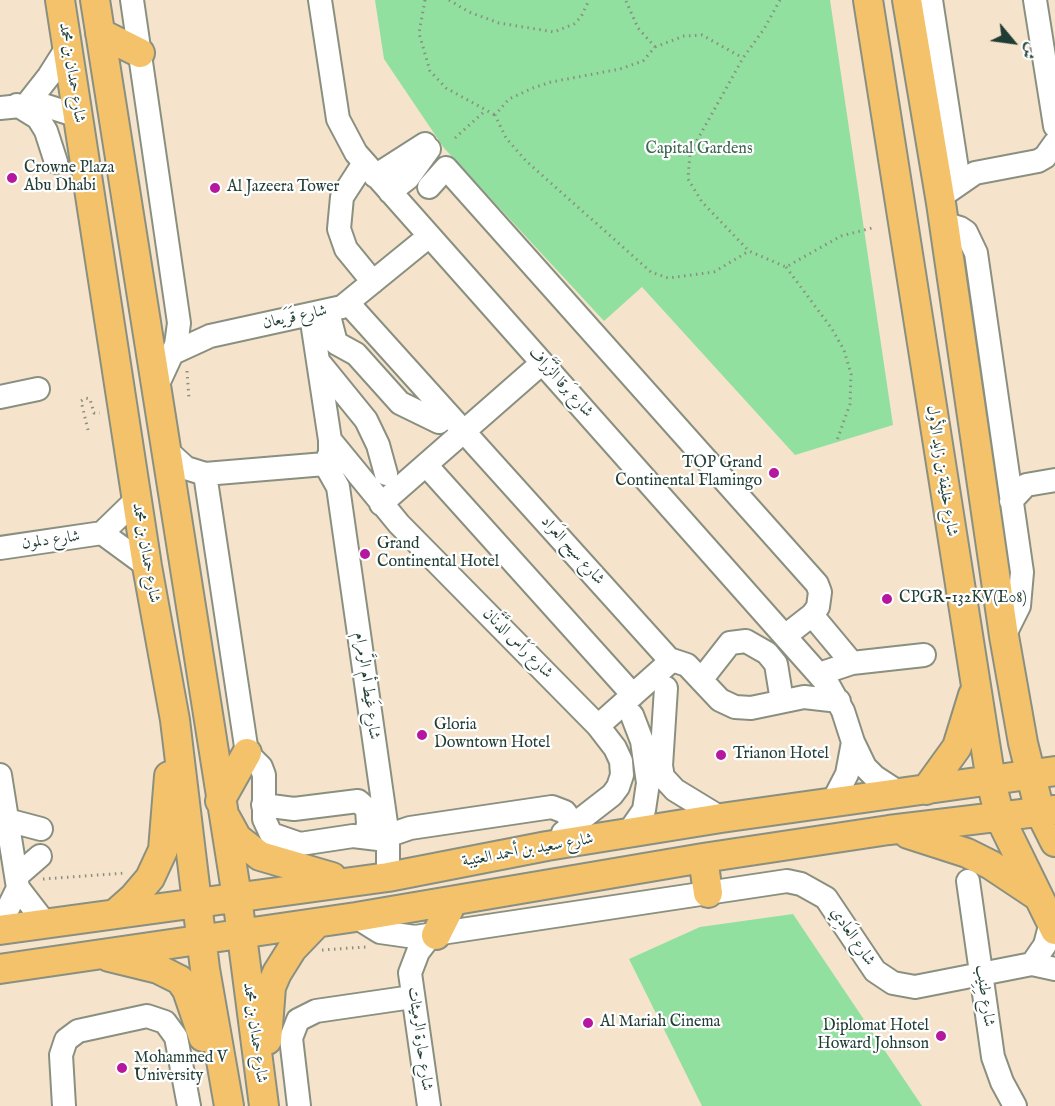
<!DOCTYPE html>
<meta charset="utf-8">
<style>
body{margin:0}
#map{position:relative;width:1055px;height:1106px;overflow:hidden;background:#f6e3cc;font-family:"IM FELL English",Amiri,serif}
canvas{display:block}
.north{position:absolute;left:983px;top:12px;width:60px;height:60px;-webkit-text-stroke:4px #fff;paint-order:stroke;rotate:119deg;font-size:16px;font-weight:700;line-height:24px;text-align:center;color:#1f3d34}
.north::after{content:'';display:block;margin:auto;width:21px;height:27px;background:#1f3d34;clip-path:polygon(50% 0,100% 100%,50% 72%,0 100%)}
</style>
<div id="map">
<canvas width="1055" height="1106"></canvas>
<div class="north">ش</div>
</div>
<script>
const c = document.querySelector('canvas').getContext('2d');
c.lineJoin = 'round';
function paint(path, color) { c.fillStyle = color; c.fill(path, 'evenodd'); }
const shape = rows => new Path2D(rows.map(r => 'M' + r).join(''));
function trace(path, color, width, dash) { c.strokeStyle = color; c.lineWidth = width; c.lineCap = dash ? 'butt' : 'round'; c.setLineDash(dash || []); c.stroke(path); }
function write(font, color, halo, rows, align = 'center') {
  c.font = font + ' "IM FELL English",Amiri,serif'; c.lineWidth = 4.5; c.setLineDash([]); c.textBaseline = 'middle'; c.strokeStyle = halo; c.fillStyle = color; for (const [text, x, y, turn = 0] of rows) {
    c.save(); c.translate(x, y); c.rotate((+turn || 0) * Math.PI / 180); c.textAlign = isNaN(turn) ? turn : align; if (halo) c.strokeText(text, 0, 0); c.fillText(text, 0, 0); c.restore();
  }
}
const green = shape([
 [375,0,830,0,893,425,795,455,642,287,604,321,444,148,384,59],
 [793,914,922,1106,702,1106,629,959,700,927]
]);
const path = shape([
 [425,0,419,33,430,71,446,88,495,115],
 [449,0,469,12,499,23,554,32,574,24,581,17,589,0],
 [780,0,764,29,743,58,690,153,688,179,702,202,749,251,786,267,841,236,872,228],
 [626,1,638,28,655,47,643,61,620,69,551,82,533,88,509,99,495,115,506,138,526,161,651,272,668,278,714,272,749,251],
 [655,47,684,36,702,35,743,58],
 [455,138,485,111],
 [786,267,832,329,844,350,851,374,850,404,836,443],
 [187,371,189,399],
 [88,430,81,401,86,398,90,399,94,413,100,413],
 [43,879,126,873],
 [322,950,366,947]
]);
const minor = shape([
 [132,0,179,323,176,345,156,388],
 [320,0,338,119,356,153,829,686,843,711,853,742,865,767,875,777,898,792],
 [931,0,959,182],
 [1035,0,1055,126],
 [27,104,49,76,68,46],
 [17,105,38,118,46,131,56,162],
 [0,108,40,104,78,116],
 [364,163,342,197,339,229,346,249,373,282],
 [375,176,425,144],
 [429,187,446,168,817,584,820,592,818,607,812,615,785,636],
 [949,191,975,173,1038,161,1045,157,1055,143],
 [390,192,408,178,429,149],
 [943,223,960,228,966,232,976,253,1022,572,1019,606,1004,636],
 [348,303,669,659,687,665,720,700,735,707,751,708,804,697,839,701],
 [328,312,336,343,356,354,400,403,439,422],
 [173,353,210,336,342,307,428,237],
 [318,361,366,420,378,445,386,474],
 [0,397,38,389],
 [330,440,399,524,598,726,615,748,621,761,622,775,618,787,612,795,563,833],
 [164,448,186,468,205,474,325,464,330,453,330,440,311,315],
 [325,464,338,487,388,837,388,877],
 [426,465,633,695],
 [205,474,247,753,261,767,264,775,264,819,271,834,300,844,353,836,378,839,410,828,552,807,565,812,573,824],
 [1011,501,1026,485,1055,480],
 [381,504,542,363],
 [102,533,147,566],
 [0,548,102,533,136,500],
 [812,615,852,663],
 [819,674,852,663,924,655],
 [701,680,730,643,746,641,767,653,776,664,782,701],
 [666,688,661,766,663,777,675,790,721,818],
 [598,726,671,661],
 [0,775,18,888,45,923],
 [832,803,847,774,853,742],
 [263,805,294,809,358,801,367,809,368,824,365,837],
 [7,820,41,829],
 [628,833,644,810,648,783,642,741,632,715],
 [17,876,40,856],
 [968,881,993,1057,1002,1082,1015,1106],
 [356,917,380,932,415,937,787,881,801,884,826,898,875,971,893,983,915,987,1032,964,1055,969],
 [0,925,18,888],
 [1032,964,1045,945,1051,922],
 [64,1106,61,1055,66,1040,78,1031,147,1016,165,1022,176,1037,189,1106],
 [299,1106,291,1038,298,1020,316,1011,412,997],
 [429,1106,410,973,418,952,431,935]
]);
const major = shape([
 [60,0,147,566,175,720,205,969,229,1106],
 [95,0,237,897,264,1106],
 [868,0,991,781,1000,818,1055,930],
 [907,0,941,203,1004,636,1023,743,1040,812,1055,842],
 [100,33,140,53],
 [926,790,957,747,973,695],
 [220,801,247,753],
 [226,818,237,838,260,856,332,877],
 [908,834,967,853,991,865,1036,895],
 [703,858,708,893],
 [115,914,133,898,150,878,163,850,169,776],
 [0,930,388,877,547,846,721,818,1055,771],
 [436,935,453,901],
 [109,957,158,969,180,980,187,990,203,1037],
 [0,969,356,917,703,858,889,830,1055,810],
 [267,1040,271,987,277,973,292,949,317,923]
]);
const markers = [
 [12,178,6,"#b5179e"],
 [215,188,6,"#b5179e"],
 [774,473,6,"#b5179e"],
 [365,554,6,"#b5179e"],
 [887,599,6,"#b5179e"],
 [422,735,6,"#b5179e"],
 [721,755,6,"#b5179e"],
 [588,1023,6,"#b5179e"],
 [941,1036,6,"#b5179e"],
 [122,1068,6,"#b5179e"]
];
const streetNames = [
 ["شارع حمدان بن محمد",71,73,81],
 ["شارع قَرَيعان",295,318,-12],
 ["شارع بَرقا الزَّرَّاف",560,383,48],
 ["شارع خليفة بن زايد الأول",941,471,81],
 ["شارع دلمون",51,541,-8],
 ["شارع سيح العَراد",572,551,48],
 ["شارع حمدان بن محمد",145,553,80],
 ["شارع رَأس الدَّنَّان",517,644,45],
 ["شارع غَيط أم الرَّمرام",366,686,82],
 ["شارع سعيد بن أحمد العتيبة",528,851,-10],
 ["شارع العَادِي",852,937,56],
 ["شارع طِنِيب",984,996,82],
 ["شارع حمدان بن محمد",254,1033,82],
 ["شارع حارة الرميثات",419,1039,82]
];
const parkNames = [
 ["Capital Gardens",699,150]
];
const poiNames = [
 ["Crowne Plaza",24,169],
 ["Abu Dhabi",24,187],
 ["Al Jazeera Tower",227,188],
 ["TOP Grand",762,464,"right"],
 ["Continental Flamingo",762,482,"right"],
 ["Grand",377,545],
 ["Continental Hotel",377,563],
 ["CPGR-132KV(E08)",899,599],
 ["Gloria",434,726],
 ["Downtown Hotel",434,744],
 ["Trianon Hotel",733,755],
 ["Al Mariah Cinema",600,1023],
 ["Diplomat Hotel",929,1027,"right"],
 ["Howard Johnson",929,1045,"right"],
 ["Mohammed V",134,1059],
 ["University",134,1077]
];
paint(green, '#91e09f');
trace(minor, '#8a9080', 26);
trace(major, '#8a9080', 32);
trace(path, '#8a9080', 3, [1.5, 4.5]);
trace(minor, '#fff', 22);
trace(major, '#f4c26a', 28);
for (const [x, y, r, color] of markers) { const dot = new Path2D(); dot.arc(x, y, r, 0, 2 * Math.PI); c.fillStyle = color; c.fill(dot); trace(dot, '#fff', 2); }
write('16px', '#1f3d34', '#fff', streetNames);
write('16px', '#3c664f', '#fff', parkNames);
write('16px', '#1f3d34', '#fff', poiNames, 'left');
</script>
